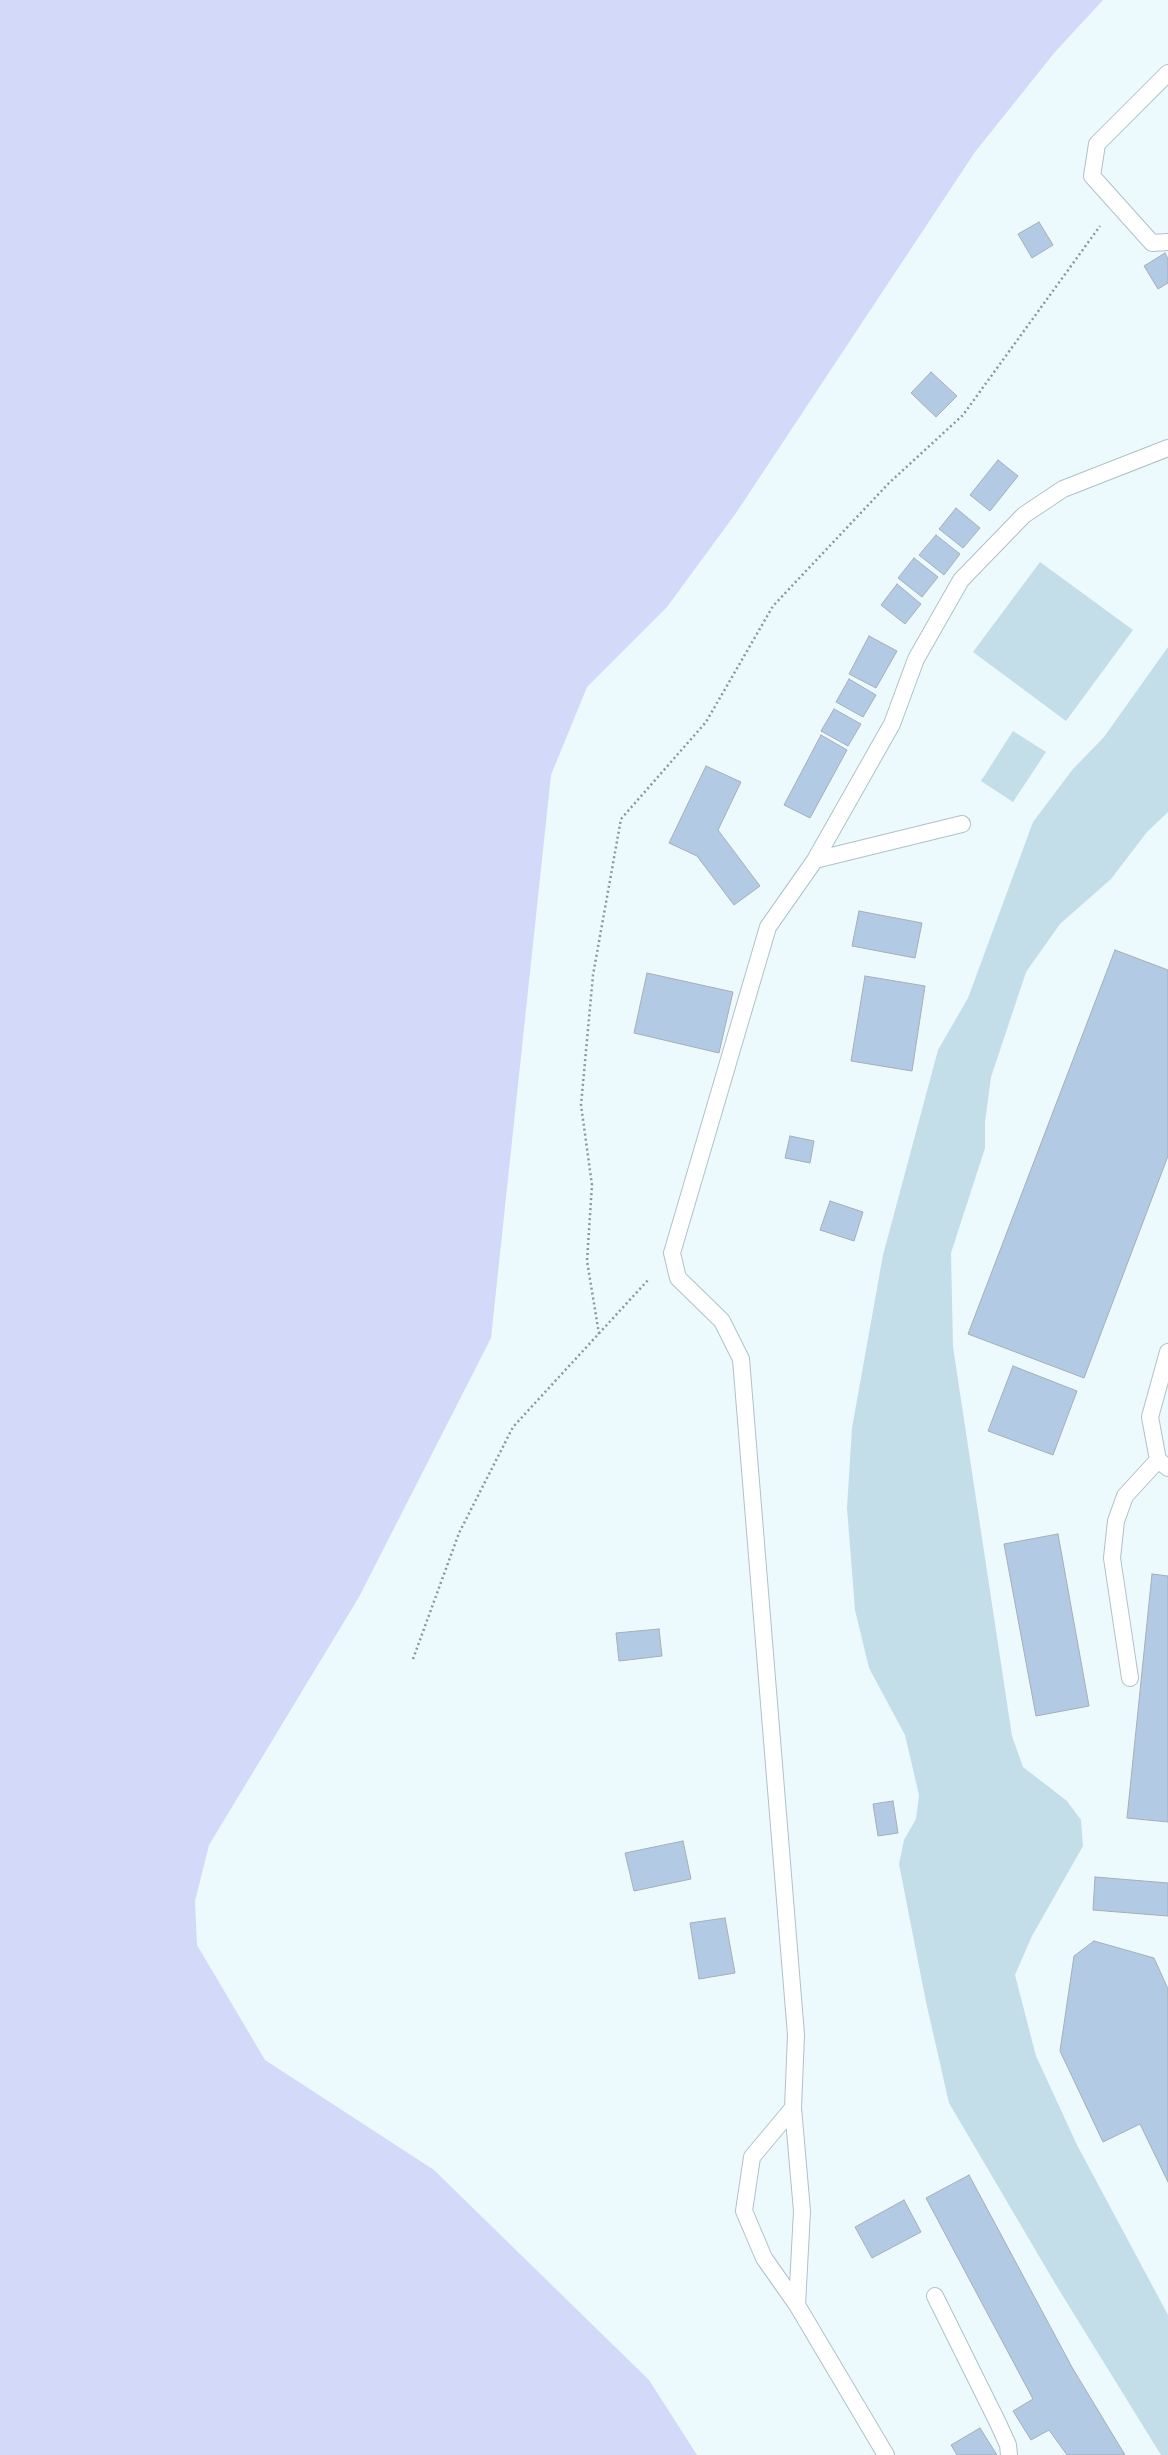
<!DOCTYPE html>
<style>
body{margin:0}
canvas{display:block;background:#ecf9fd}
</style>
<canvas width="1168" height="2455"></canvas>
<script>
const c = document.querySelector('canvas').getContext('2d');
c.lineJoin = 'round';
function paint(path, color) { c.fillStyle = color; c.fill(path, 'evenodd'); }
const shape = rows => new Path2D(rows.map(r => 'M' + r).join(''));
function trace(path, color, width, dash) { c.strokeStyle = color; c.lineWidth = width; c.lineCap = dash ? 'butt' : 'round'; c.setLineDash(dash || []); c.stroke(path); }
const green = shape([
 [1040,562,1133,630,1066,721,973,652],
 [1168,647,1168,812,1147,832,1111,879,1060,924,1026,972,991,1077,985,1122,985,1148,951,1253,953,1347,1012,1736,1023,1767,1067,1801,1081,1820,1083,1846,1032,1936,1015,1975,1036,2056,1077,2145,1168,2315,1168,2455,1161,2455,1056,2285,949,2103,926,2002,899,1864,904,1840,916,1819,919,1795,905,1735,869,1668,855,1610,847,1508,852,1428,883,1255,938,1050,968,998,1033,822,1073,769,1104,737],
 [1013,731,1046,752,1013,802,981,781]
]);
const water = shape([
 [0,0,1103,0,1055,52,975,152,736,513,667,607,587,687,551,775,491,1338,359,1597,209,1845,195,1901,197,1945,265,2060,434,2170,649,2380,697,2455,0,2455]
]);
const building = shape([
 [1039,222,1053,245,1032,258,1018,234,1039,222],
 [1165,253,1168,259,1168,283,1158,289,1144,266,1165,253],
 [931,372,957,396,936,417,911,393,931,372],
 [998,460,1018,476,990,511,970,495,998,460],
 [956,508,980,528,963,548,939,529,956,508],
 [936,535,960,554,944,575,919,555,936,535],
 [914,558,938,577,922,597,898,578,914,558],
 [897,584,921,604,905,624,881,605,897,584],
 [869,636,897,651,876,688,849,674,869,636],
 [849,679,876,695,863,717,836,702,849,679],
 [834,709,861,724,848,746,821,731,834,709],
 [821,735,847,750,810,818,784,805,821,735],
 [706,766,741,782,718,830,760,886,734,905,697,856,669,843,706,766],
 [859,911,922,923,915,958,852,946,859,911],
 [1115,950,1168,970,1168,1156,1084,1378,968,1334,1115,950],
 [647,973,733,992,719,1053,634,1033,647,973],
 [865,976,925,986,912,1071,851,1061,865,976],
 [790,1136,814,1141,810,1163,785,1158,790,1136],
 [830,1201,863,1212,854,1241,820,1230,830,1201],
 [1013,1366,1077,1391,1053,1455,988,1431,1013,1366],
 [1058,1534,1089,1706,1036,1716,1004,1544,1058,1534],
 [1152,1574,1168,1576,1168,1822,1127,1818,1152,1574],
 [659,1629,662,1656,619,1661,616,1633,659,1629],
 [893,1801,898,1833,878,1836,873,1804,893,1801],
 [683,1841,691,1879,634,1891,625,1853,683,1841],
 [1095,1877,1168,1883,1168,1916,1093,1910,1095,1877],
 [725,1918,735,1973,699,1979,690,1923,725,1918],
 [1094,1941,1154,1958,1168,1989,1168,2182,1140,2124,1103,2142,1060,2051,1074,1956,1094,1941],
 [969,2175,1073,2369,1125,2455,1067,2455,1049,2430,1031,2440,1013,2411,1033,2399,926,2198,969,2175],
 [904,2200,921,2232,872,2258,855,2227,904,2200],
 [980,2428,997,2455,957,2455,951,2445,980,2428]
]);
const path = shape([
 [599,1334,587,1261,592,1185,581,1105,593,975,621,819,706,722,773,606,889,483,963,415,1100,226],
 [413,1659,459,1533,513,1427,649,1279]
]);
const lane = shape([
 [1168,73,1097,144,1092,176,1152,243,1168,242],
 [815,860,962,824],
 [1168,1352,1150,1417,1158,1460,1168,1468],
 [1130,1678,1112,1558,1116,1521,1125,1496,1158,1460],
 [793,2108,752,2157,744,2211,764,2258,797,2305],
 [935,2296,998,2423,1008,2445,1009,2455],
 [886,2455,797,2305,802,2211,793,2108,796,2035,741,1359,722,1321,678,1278,672,1253,768,927,815,860,892,724,916,659,961,580,1024,515,1063,489,1168,448]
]);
paint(green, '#c3dee8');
paint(water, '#d3d9f9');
paint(building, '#b2cae3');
trace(building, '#a5afb9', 1);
trace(lane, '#b2c1c7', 18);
trace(path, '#8d969a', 2.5, [2, 3]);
trace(lane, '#fff', 16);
</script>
